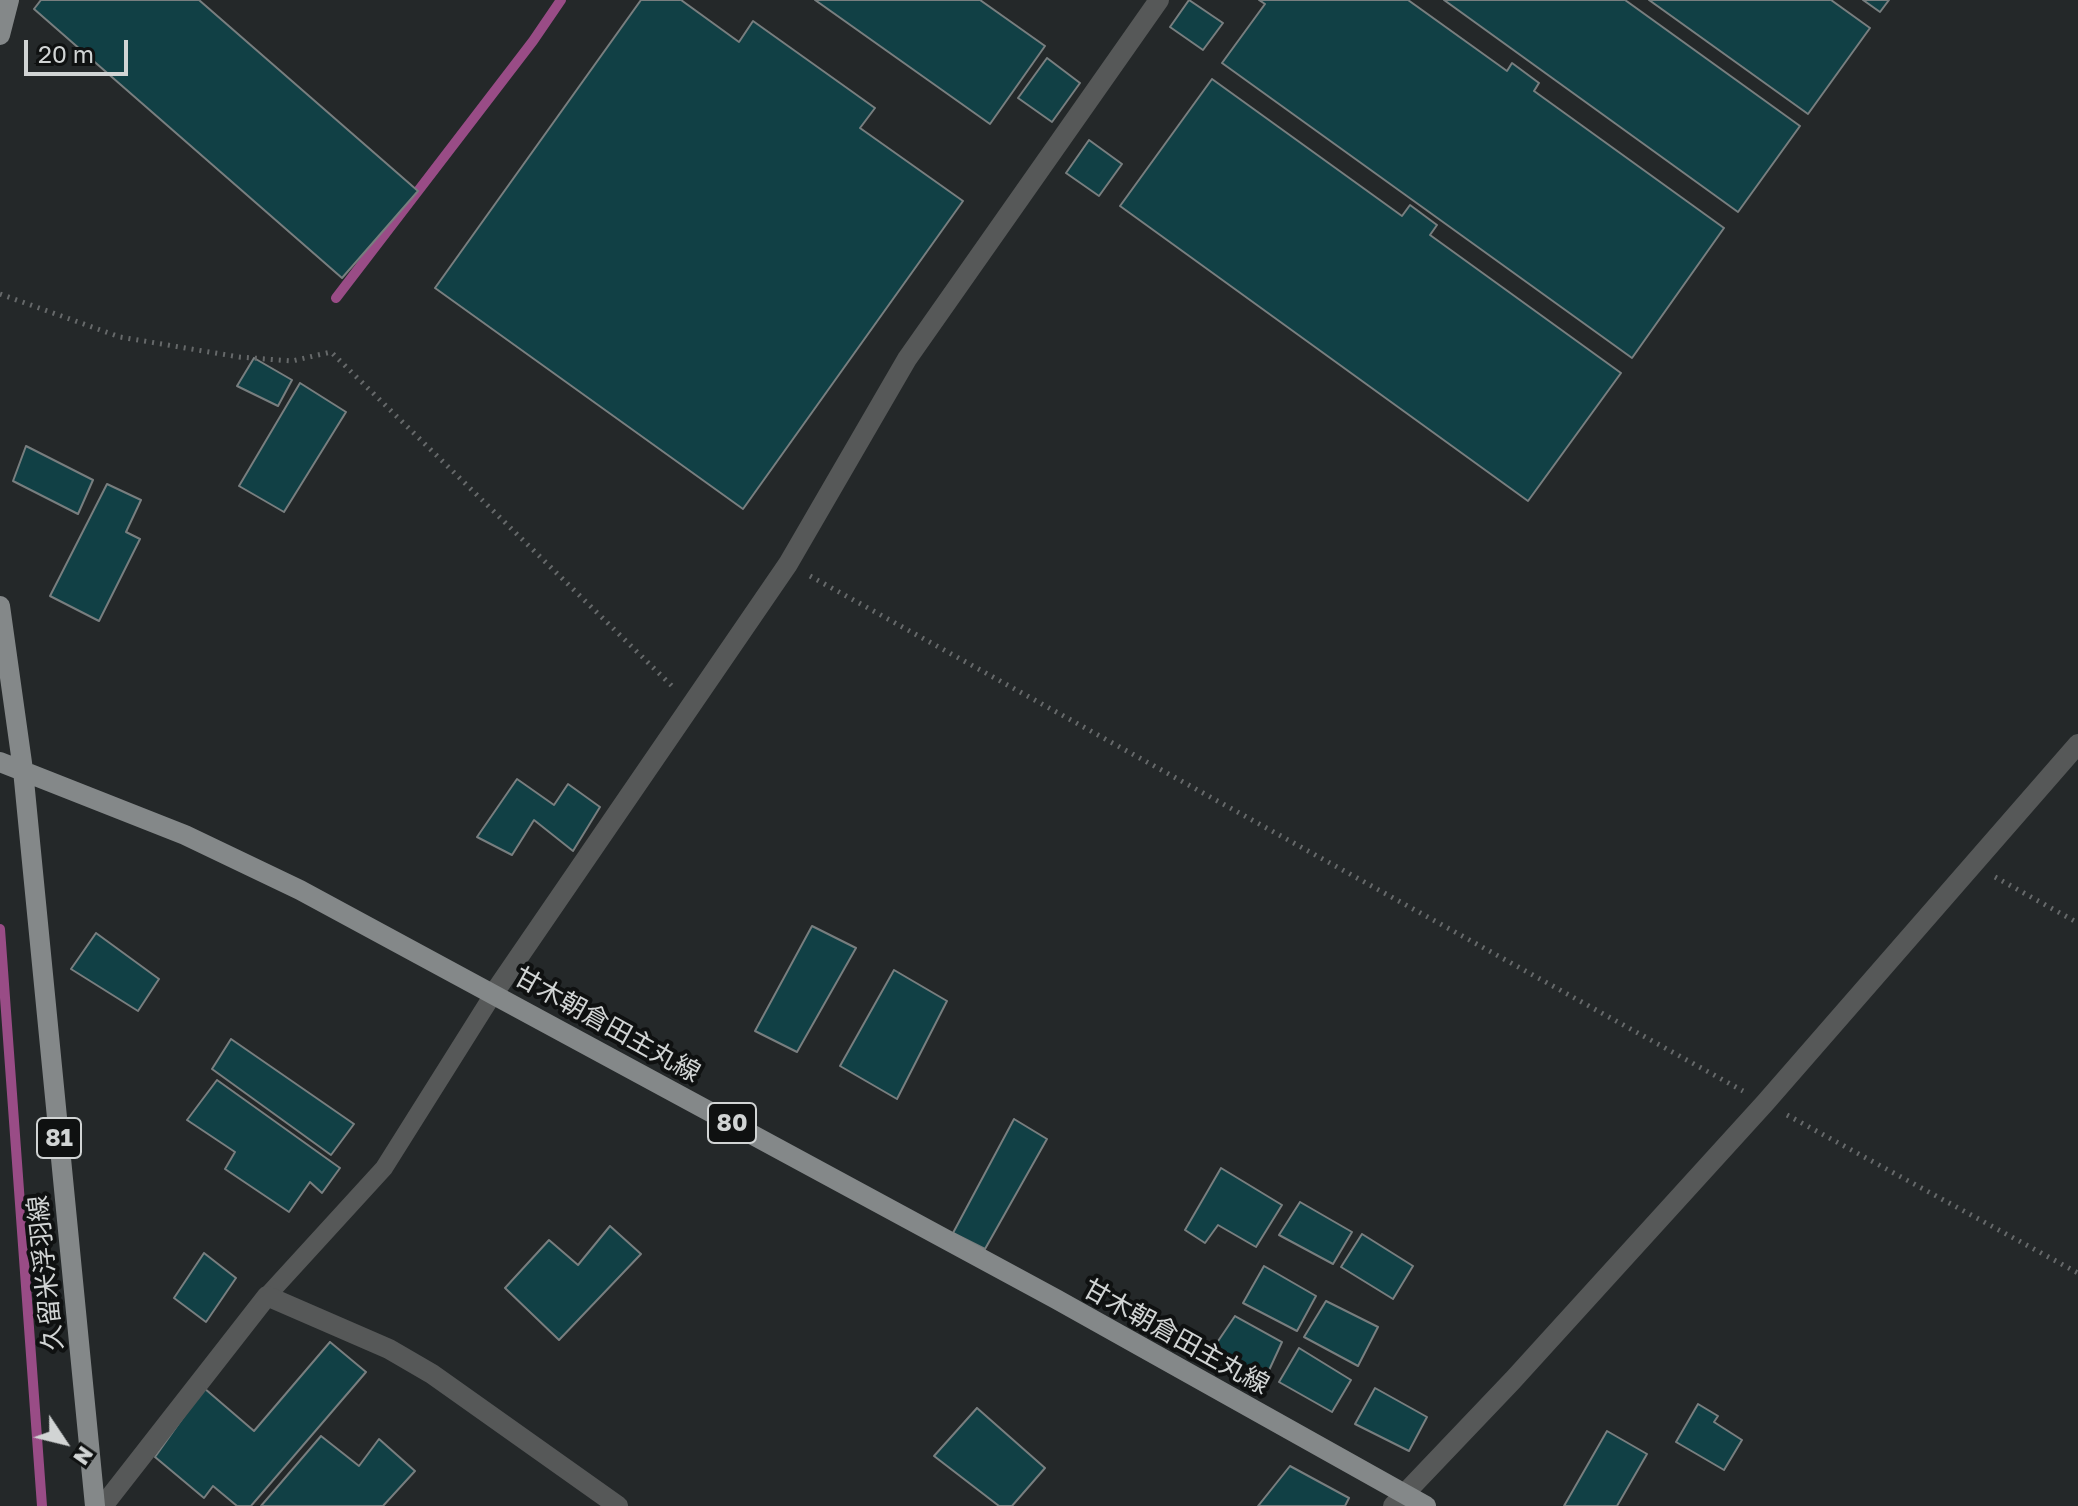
<!DOCTYPE html>
<meta charset="utf-8">
<style>
body{margin:0}
#map{position:relative;width:2078px;height:1506px;overflow:hidden;background:#242829;font-family:"Golos Text",sans-serif}
canvas{display:block}
.north{position:absolute;left:24px;top:1402px;width:80px;height:80px;-webkit-text-stroke:6px #0f1111;paint-order:stroke;rotate:125deg;font-size:22px;font-weight:700;line-height:32px;text-align:center;color:#d1d4d4}
.north::after{content:'';display:block;margin:auto;width:28px;height:36px;background:#d1d4d4;clip-path:polygon(50% 0,100% 100%,50% 72%,0 100%)}
.scale{position:absolute;left:24px;top:40px;width:104px;height:36px;box-sizing:border-box;border:4px solid #d1d4d4;border-top:0;padding-left:10px;font-size:24px;line-height:28px;white-space:nowrap;color:#d1d4d4;-webkit-text-stroke:6px #0f1111;paint-order:stroke}
</style>
<div id="map">
<canvas width="2078" height="1506"></canvas>
<div class="north">N</div>
<div class="scale">20 m</div>
</div>
<script>
const c = document.querySelector('canvas').getContext('2d');
c.lineJoin = 'round';
const shape = rows => new Path2D(rows.map(r => 'M' + r).join(''));
function trace(path, color, width, dash) { c.strokeStyle = color; c.lineWidth = width; c.lineCap = dash ? 'butt' : 'round'; c.setLineDash(dash || []); c.stroke(path); }
function paint(path, color) { c.fillStyle = color; c.fill(path, 'evenodd'); }
function write(font, color, halo, rows, align = 'center') {
  c.font = font + ' "Golos Text","Noto Sans JP",sans-serif'; c.lineWidth = 8; c.setLineDash([]); c.textBaseline = 'middle'; c.strokeStyle = halo; c.fillStyle = color; for (const [text, x, y, turn = 0] of rows) {
    c.save(); c.translate(x, y); c.rotate((+turn || 0) * Math.PI / 180); c.textAlign = isNaN(turn) ? turn : align; if (halo) c.strokeText(text, 0, 0); c.fillText(text, 0, 0); c.restore();
  }
}
const stream = shape([
 [336,298,533,41,561,0],
 [0,929,42,1506]
]);
const building = shape([
 [41,0,199,0,418,191,342,278,34,9,41,0],
 [641,0,681,0,739,42,753,21,875,108,860,128,963,201,743,509,435,288,641,0],
 [815,0,980,0,1045,46,990,124,815,0],
 [1189,0,1223,23,1203,50,1170,27,1189,0],
 [1259,0,1408,0,1507,71,1512,63,1539,83,1534,91,1724,228,1632,358,1222,63,1265,4,1259,0],
 [1444,0,1625,0,1800,126,1738,212,1444,0],
 [1649,0,1831,0,1870,28,1808,114,1649,0],
 [1863,0,1889,0,1880,12,1863,0],
 [1047,58,1080,83,1052,122,1018,98,1047,58],
 [1212,79,1402,216,1410,205,1437,225,1430,235,1621,373,1528,501,1120,206,1212,79],
 [1089,140,1122,164,1099,196,1066,173,1089,140],
 [254,358,292,380,278,406,237,386,254,358],
 [300,383,346,412,284,512,239,486,300,383],
 [26,446,93,480,78,514,13,481,26,446],
 [107,484,141,500,126,532,140,539,99,621,50,596,107,484],
 [517,779,554,805,568,784,600,807,573,851,534,820,512,855,477,837,517,779],
 [812,926,856,948,797,1052,755,1031,812,926],
 [96,933,159,979,138,1011,71,969,96,933],
 [894,970,947,1001,897,1099,840,1066,894,970],
 [231,1039,354,1124,331,1155,212,1069,231,1039],
 [217,1080,340,1168,322,1193,310,1182,289,1212,225,1169,235,1152,187,1120,217,1080],
 [1014,1119,1047,1139,985,1249,953,1233,1014,1119],
 [1221,1168,1282,1205,1256,1247,1218,1225,1205,1243,1185,1230,1221,1168],
 [1300,1202,1352,1232,1333,1264,1279,1235,1300,1202],
 [610,1226,641,1254,559,1340,505,1288,549,1240,578,1265,610,1226],
 [1362,1234,1413,1266,1393,1299,1341,1267,1362,1234],
 [204,1253,236,1278,206,1322,174,1298,204,1253],
 [1264,1266,1316,1296,1297,1331,1243,1303,1264,1266],
 [1326,1301,1378,1327,1358,1366,1304,1337,1326,1301],
 [1235,1316,1282,1342,1265,1379,1212,1350,1235,1316],
 [330,1342,366,1372,251,1506,237,1506,213,1486,204,1498,155,1457,204,1388,254,1431,330,1342],
 [1299,1348,1351,1380,1332,1412,1279,1382,1299,1348],
 [1375,1388,1427,1417,1409,1451,1355,1424,1375,1388],
 [1698,1404,1718,1416,1714,1422,1742,1440,1724,1470,1676,1442,1698,1404],
 [977,1408,1045,1468,1012,1506,999,1506,934,1456,977,1408],
 [1607,1431,1647,1454,1617,1506,1564,1506,1607,1431],
 [321,1436,359,1466,379,1439,415,1471,383,1506,261,1506,321,1436],
 [1290,1466,1349,1498,1345,1506,1258,1506,1290,1466]
]);
const path = shape([
 [0,294,120,337,239,357,292,361,331,352,673,687],
 [810,576,1743,1091],
 [1995,877,2078,923],
 [1787,1115,2078,1273]
]);
const service = shape([
 [267,1296,384,1168,494,993]
]);
const minor = shape([
 [494,993,788,564,907,359,1159,0],
 [103,1506,267,1296,389,1349,432,1374,618,1506],
 [1393,1506,1513,1380,1765,1103,2078,744]
]);
const primary = shape([
 [0,35,9,0],
 [0,606,23,770,95,1506],
 [0,762,185,835,300,890,1056,1299,1426,1506]
]);
const shields = [
 [732,1123,48],
 [59,1138,44]
];
const shieldNames = [
 ["80",732,1123],
 ["81",59,1138]
];
const streetNames = [
 ["甘木朝倉田主丸線",607,1025,29],
 ["久留米浮羽線",46,1273,-96],
 ["甘木朝倉田主丸線",1176,1337,29]
];
trace(stream, '#994c86', 10);
paint(building, '#114045');
trace(building, '#787e7f', 2);
trace(path, '#66696a', 5, [2, 6]);
trace(service, '#565858', 18);
trace(minor, '#565858', 20);
trace(primary, '#848889', 20);
for (const [x, y, w] of shields) { const box = new Path2D(); box.roundRect(x - w / 2, y - 20, w, 40, 6); c.fillStyle = '#0f1111'; c.fill(box); trace(box, '#d1d4d4', 2); }
write('bold 24px', '#d1d4d4', null, shieldNames);
write('26px', '#d1d4d4', '#0f1111', streetNames);
</script>
